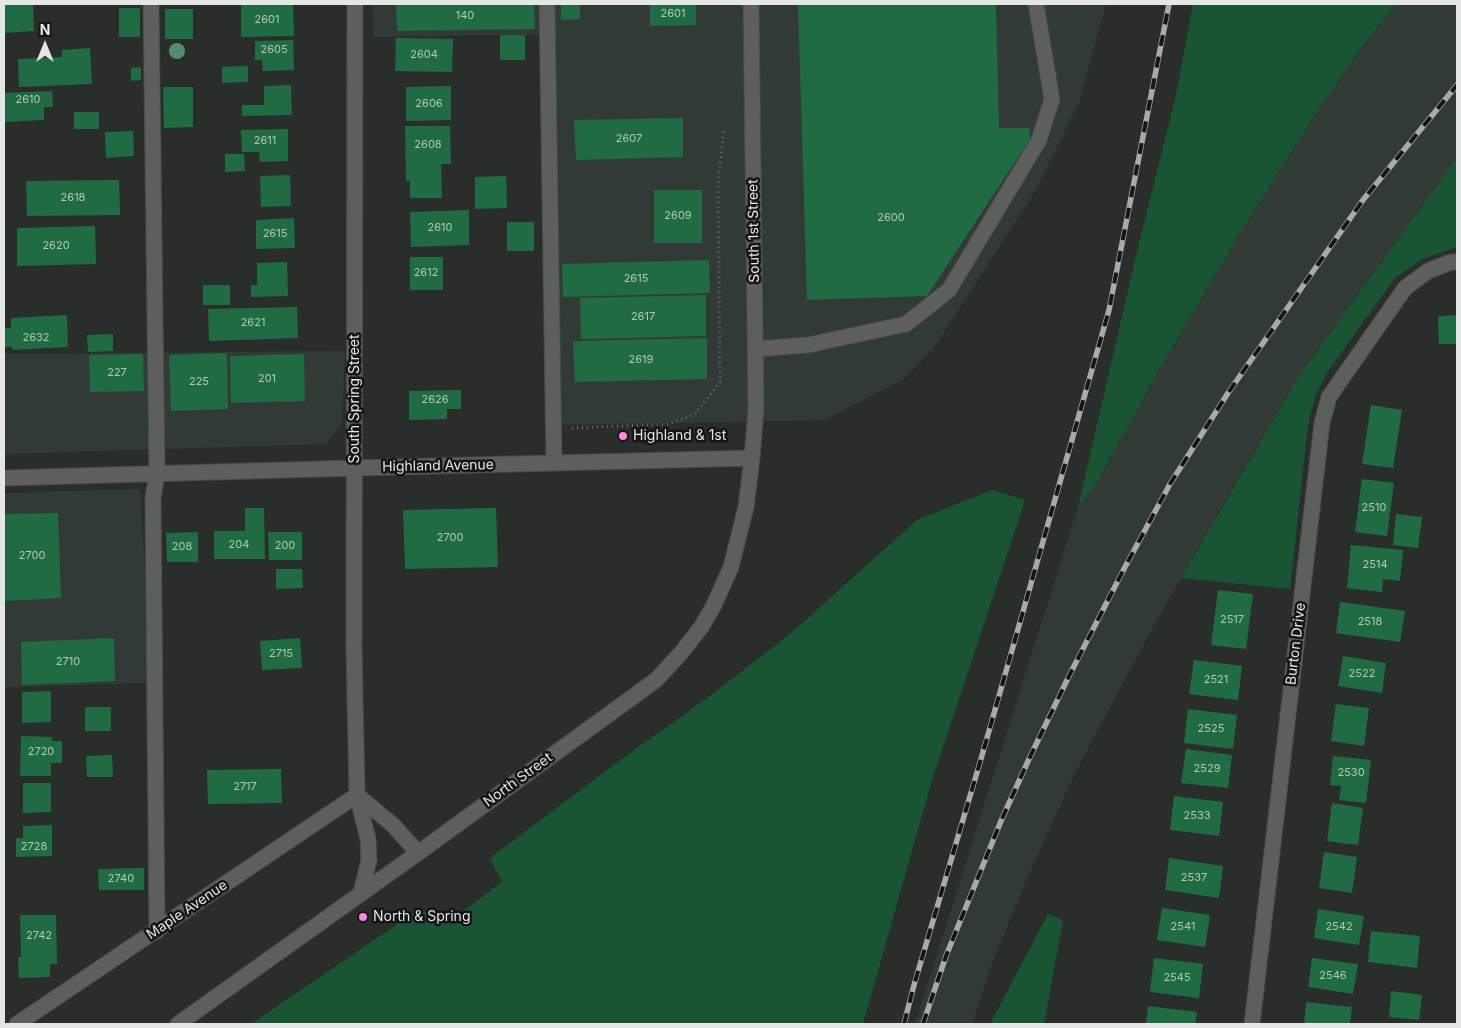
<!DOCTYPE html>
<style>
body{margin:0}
#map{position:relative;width:1461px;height:1028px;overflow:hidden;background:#2a2e2b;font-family:Inter,sans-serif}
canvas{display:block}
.frame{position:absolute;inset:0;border:5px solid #e4e7e5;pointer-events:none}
.north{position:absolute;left:20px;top:20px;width:50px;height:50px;-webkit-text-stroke:4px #141514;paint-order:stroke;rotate:0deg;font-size:14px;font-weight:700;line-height:20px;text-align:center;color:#e4e7e5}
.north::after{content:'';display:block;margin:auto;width:18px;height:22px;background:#e4e7e5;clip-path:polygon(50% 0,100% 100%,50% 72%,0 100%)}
</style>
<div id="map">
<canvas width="1461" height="1028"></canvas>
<div class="frame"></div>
<div class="north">N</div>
</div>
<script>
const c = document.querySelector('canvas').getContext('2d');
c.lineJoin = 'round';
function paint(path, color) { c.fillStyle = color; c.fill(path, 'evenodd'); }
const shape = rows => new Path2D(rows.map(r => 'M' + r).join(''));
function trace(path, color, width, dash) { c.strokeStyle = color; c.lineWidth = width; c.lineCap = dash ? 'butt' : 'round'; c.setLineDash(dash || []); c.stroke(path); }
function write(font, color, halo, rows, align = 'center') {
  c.font = font + ' Inter,sans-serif'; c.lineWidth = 5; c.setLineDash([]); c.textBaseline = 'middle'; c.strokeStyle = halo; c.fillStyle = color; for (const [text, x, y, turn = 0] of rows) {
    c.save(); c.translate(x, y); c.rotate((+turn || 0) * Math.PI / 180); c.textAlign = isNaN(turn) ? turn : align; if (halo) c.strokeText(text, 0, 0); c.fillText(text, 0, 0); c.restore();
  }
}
const built = shape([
 [372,4,1106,4,1079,103,1037,188,976,283,933,349,904,379,825,420,557,425,556,34,373,37],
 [1397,4,1457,4,1457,158,1435,188,1297,379,1228,496,1153,627,1075,773,1028,876,990,968,972,1024,915,1024,1078,507,1094,487,1167,356,1237,238,1316,113,1366,41],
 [345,351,342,422,326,444,4,454,4,354],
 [140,489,147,600,148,683,4,687,4,493]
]);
const green = shape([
 [1193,4,1397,4,1366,41,1316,113,1237,238,1167,356,1094,487,1078,507,1138,247,1176,95],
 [1457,158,1457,247,1422,259,1394,279,1328,371,1315,397,1308,425,1290,589,1181,578,1297,379,1435,188],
 [992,490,1025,500,932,780,863,1024,251,1024,418,910,450,921,502,882,490,858,619,761,710,696,790,634,917,520],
 [1048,914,1063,920,1044,1024,990,1024]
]);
const building = shape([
 [33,4,34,31,4,33,4,5],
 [241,4,293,4,294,36,241,37],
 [396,4,534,4,535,29,397,31],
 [561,4,580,4,580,19,561,20],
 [650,4,696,4,696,25,650,26],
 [798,4,996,4,999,128,1029,128,1030,139,927,296,807,300],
 [119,8,140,8,140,37,119,37],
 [165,9,193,9,193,39,165,39],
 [500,35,525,35,525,60,500,60],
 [396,38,453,39,452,72,395,71],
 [293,40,294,70,263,71,262,60,255,60,255,41],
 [90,48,92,84,19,87,18,59,62,57,62,50],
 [248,66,248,82,222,83,222,67],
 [141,67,141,80,131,81,131,68],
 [291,85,292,115,242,116,242,105,264,105,264,86],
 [451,86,451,120,406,121,406,87],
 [163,87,193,87,193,127,164,128],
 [52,91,53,107,44,107,44,120,4,122,4,93],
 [74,112,99,112,99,129,74,129],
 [683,118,683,157,576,160,574,120],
 [405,126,450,126,451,164,441,164,442,198,410,198,410,181,406,181],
 [288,129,288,161,260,162,259,152,242,152,241,130],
 [133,131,134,156,106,158,105,132],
 [225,154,244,154,245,171,225,172],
 [290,175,291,206,261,207,260,176],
 [506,176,507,208,475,209,475,177],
 [119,180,120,215,27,216,26,181],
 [654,190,702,190,702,243,654,243],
 [469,210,469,245,411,247,410,212],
 [294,218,295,248,256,249,256,220],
 [507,222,534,222,534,251,507,251],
 [95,226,96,264,17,266,17,228],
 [410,257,443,257,443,290,410,290],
 [709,260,710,293,563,297,562,264],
 [287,262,288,296,251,297,251,285,257,285,257,263],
 [203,285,230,285,230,305,203,305],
 [706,295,706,336,581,339,580,298],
 [297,307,298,338,209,341,208,309],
 [67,315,68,347,12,350,12,347,4,347,4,328,11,328,11,318],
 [1457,315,1457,344,1439,344,1438,316],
 [113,334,113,351,88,352,87,335],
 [707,338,707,379,575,382,573,341],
 [227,353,228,409,171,411,169,355],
 [143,354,144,391,90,392,89,355],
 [304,354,305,401,231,403,230,356],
 [461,390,461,409,447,409,447,419,409,420,409,391],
 [1371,405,1402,410,1393,468,1362,464],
 [1362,479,1394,483,1387,536,1355,532],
 [245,508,264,508,265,559,214,559,214,531,245,531],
 [496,508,498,567,405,569,403,510],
 [58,513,61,598,4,601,4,514],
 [1396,514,1422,517,1418,548,1393,545],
 [198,532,198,562,167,562,166,533],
 [268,532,302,532,302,560,269,560],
 [1351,545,1403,550,1400,581,1383,579,1382,592,1347,588],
 [276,569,302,569,303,588,276,589],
 [1218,590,1253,594,1246,649,1211,645],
 [1340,602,1405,611,1400,642,1336,633],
 [114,638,115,681,22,685,21,642],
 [300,638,302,668,262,670,260,641],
 [1343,656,1386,663,1382,693,1338,686],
 [1194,660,1242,666,1238,700,1189,694],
 [51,691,51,722,22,723,22,692],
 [1336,704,1369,708,1364,746,1331,741],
 [85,707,111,707,111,731,85,731],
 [1188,709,1237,715,1233,749,1184,743],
 [21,736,52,737,52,741,62,741,62,763,51,763,51,776,20,776],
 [1186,749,1232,755,1228,788,1181,783],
 [112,755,113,777,87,777,86,756],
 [1333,756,1371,760,1366,803,1339,800,1341,786,1330,785],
 [281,769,282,803,208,804,207,770],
 [23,783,51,783,51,812,23,813],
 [1174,796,1223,802,1219,836,1170,830],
 [1332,803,1363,808,1358,845,1327,841],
 [52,825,52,856,16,857,16,838,23,838,23,826],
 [1324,852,1357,857,1352,893,1319,888],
 [1169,858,1223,866,1219,898,1165,890],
 [144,868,144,890,99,890,98,869],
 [1162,908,1210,915,1205,947,1157,940],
 [1318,909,1364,916,1359,945,1314,938],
 [20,915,56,915,57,964,50,964,50,977,19,978,18,957,21,957],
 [1371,931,1420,936,1417,968,1368,962],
 [1154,958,1203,964,1199,998,1150,992],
 [1312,958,1358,964,1353,994,1308,987],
 [1391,991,1422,995,1419,1020,1389,1017],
 [1306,1002,1352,1007,1350,1024,1304,1024],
 [1148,1006,1197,1012,1195,1024,1146,1024]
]);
const path = shape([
 [572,428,668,424,694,415,720,382,718,183,724,128]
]);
const minor = shape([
 [151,4,157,474,153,498,157,931],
 [355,4,354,647,357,795,368,839,369,860,361,893],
 [547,4,554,463],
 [755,349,808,345,906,324,949,290,1039,140,1052,99,1036,4],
 [4,478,355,468,752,458],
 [357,795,393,825,418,853],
 [17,1024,357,795],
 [178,1024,418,853,656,680,681,653,702,626,714,605,731,567,746,507,752,458,756,409,751,4],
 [1252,1024,1322,423,1329,397,1405,288,1428,271,1451,262,1457,262]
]);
const rail = shape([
 [904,1024,914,985,981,759,1109,310,1169,4],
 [923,1024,946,956,1001,821,1029,759,1070,674,1125,567,1170,484,1228,393,1363,200,1457,85]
]);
const trees = [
 [177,51]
];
const markers = [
 [623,436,5,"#fc86e3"],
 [363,917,5,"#fc86e3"]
];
const numberNames = [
 ["2601",673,14],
 ["140",465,16],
 ["2601",267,20],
 ["2605",274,50],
 ["2604",424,55],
 ["2610",28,100],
 ["2606",429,104],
 ["2607",629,139],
 ["2611",265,141],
 ["2608",428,145],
 ["2618",73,198],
 ["2609",678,216],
 ["2600",891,218],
 ["2610",440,228],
 ["2615",275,234],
 ["2620",56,246],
 ["2612",426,273],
 ["2615",636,279],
 ["2617",643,317],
 ["2621",253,323],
 ["2632",36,338],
 ["2619",641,360],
 ["227",117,373],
 ["201",267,379],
 ["225",199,382],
 ["2626",435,400],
 ["2510",1374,508],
 ["2700",450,538],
 ["204",239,545],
 ["200",285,546],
 ["208",182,547],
 ["2700",32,556],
 ["2514",1375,565],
 ["2517",1232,620],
 ["2518",1370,622],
 ["2715",281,654],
 ["2710",68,662],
 ["2522",1362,674],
 ["2521",1216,680],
 ["2525",1211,729],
 ["2720",41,752],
 ["2529",1207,769],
 ["2530",1351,773],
 ["2717",245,787],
 ["2533",1197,816],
 ["2728",34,847],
 ["2537",1194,878],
 ["2740",121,879],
 ["2541",1183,927],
 ["2542",1339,927],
 ["2742",39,936],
 ["2546",1333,976],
 ["2545",1177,978]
];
const streetNames = [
 ["South 1st Street",754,231,-91],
 ["South Spring Street",355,399,-90],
 ["Highland Avenue",438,466,-1],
 ["Burton Drive",1296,644,-83],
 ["North Street",518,780,-36],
 ["Maple Avenue",187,910,-34]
];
const poiNames = [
 ["Highland & 1st",633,436],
 ["North & Spring",373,917]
];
paint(built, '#313a34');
paint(green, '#195434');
paint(building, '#206b43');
trace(minor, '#484c49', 17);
trace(path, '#6b6e6c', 3, [1, 4]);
trace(minor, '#5d5f5d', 15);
trace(rail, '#a8aca9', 5.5);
trace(rail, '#141514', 4, [11]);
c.fillStyle = '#548d6b';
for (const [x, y] of trees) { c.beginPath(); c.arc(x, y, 8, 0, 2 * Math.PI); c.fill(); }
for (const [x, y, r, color] of markers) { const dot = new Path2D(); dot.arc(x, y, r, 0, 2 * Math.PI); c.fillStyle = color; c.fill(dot); trace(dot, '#141514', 2); }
write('11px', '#b3c8bc', null, numberNames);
write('14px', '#e4e7e5', '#141514', streetNames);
write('14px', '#e4e7e5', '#141514', poiNames, 'left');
</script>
